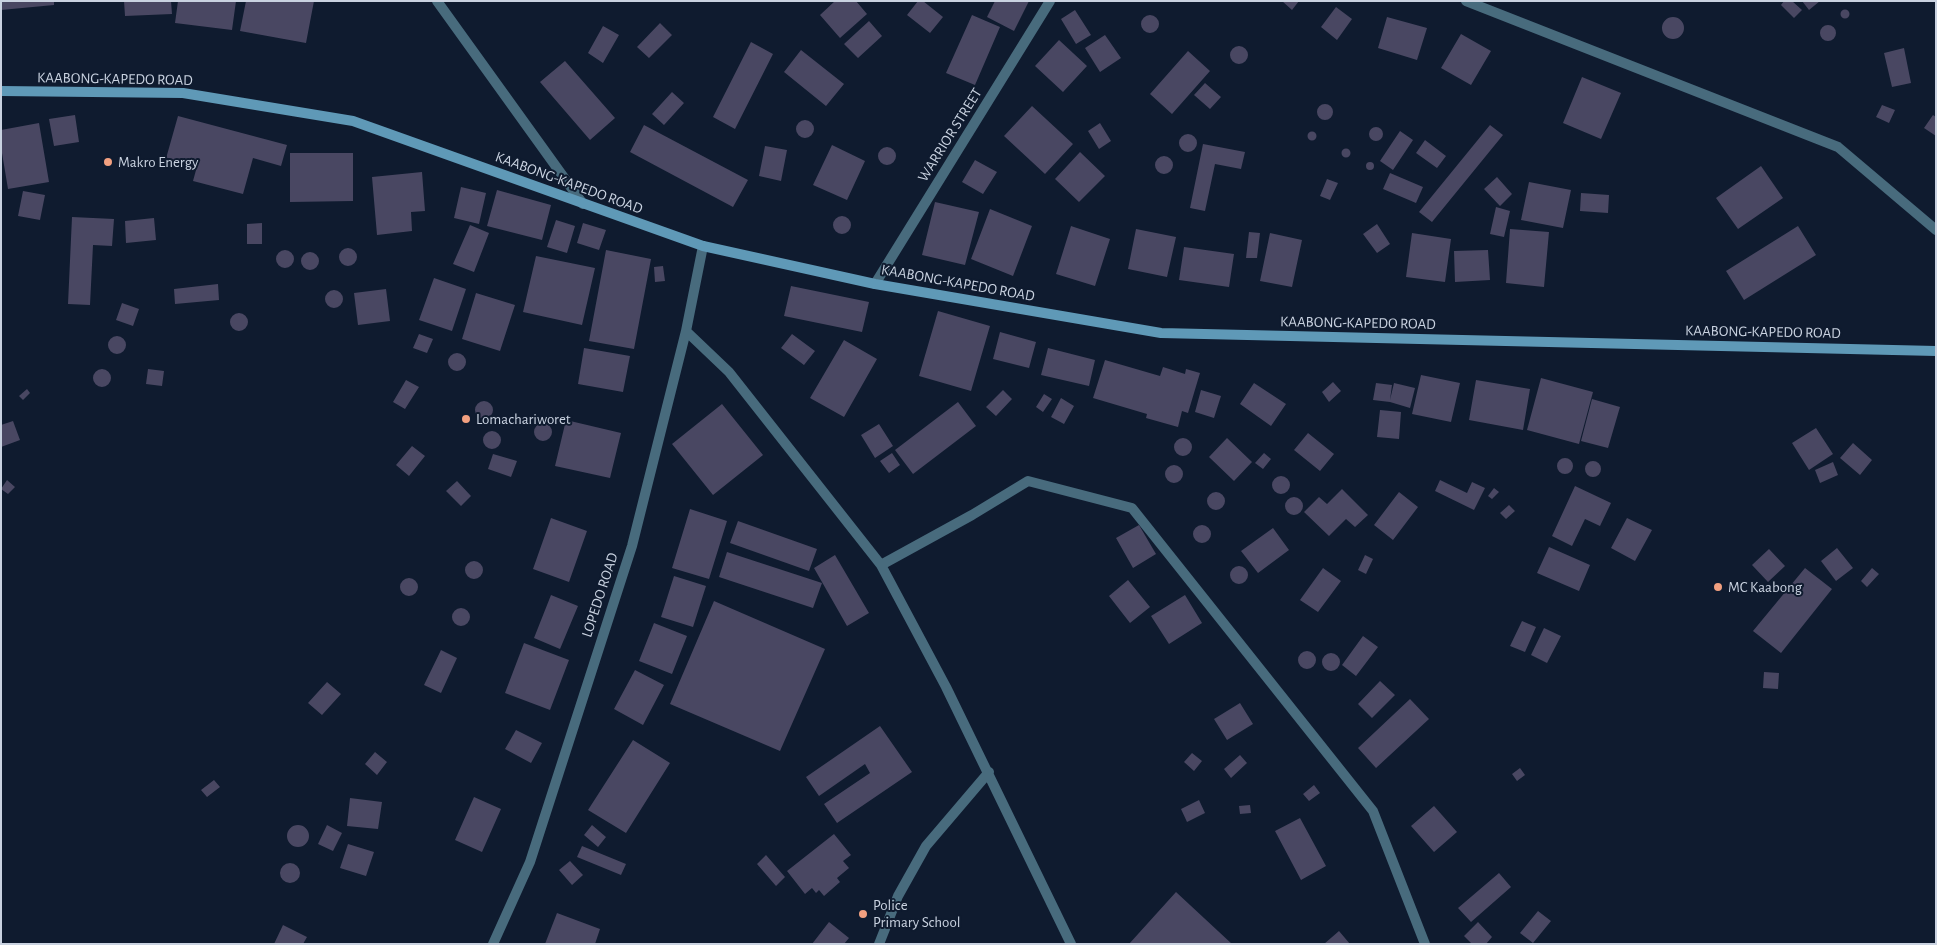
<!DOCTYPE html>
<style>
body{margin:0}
#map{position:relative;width:1937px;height:945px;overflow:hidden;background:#0f1b2f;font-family:"Alegreya Sans",sans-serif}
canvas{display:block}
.frame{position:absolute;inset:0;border:2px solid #c9d2e0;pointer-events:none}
</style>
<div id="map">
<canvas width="1937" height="945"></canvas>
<div class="frame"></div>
</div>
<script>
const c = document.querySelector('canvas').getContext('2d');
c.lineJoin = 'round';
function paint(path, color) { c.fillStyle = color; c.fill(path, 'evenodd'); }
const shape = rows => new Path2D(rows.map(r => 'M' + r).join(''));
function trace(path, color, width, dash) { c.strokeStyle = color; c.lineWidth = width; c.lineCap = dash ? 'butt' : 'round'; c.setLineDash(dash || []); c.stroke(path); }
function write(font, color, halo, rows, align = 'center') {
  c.font = font + ' "Alegreya Sans",sans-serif'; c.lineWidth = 4; c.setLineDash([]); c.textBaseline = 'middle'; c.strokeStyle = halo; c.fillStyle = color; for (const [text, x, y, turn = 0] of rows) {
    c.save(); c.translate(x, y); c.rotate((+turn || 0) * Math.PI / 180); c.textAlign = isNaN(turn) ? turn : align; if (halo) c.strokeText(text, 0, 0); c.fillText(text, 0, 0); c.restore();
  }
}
const building = shape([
 [1,1,54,1,54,5,1,10],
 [124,1,171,1,172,14,125,16],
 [178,1,236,1,232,30,175,23],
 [246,1,314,1,306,43,240,31],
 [835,1,856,1,867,14,840,38,820,15],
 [918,1,923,1,943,17,930,33,907,15],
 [995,1,1029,1,1014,31,987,17],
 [1282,1,1299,1,1292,10],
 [1784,1,1792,1,1802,10,1794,18,1781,5],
 [1802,1,1820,1,1809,10],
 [1336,7,1352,19,1337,40,1321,27],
 '1840.5 14a4.5 4.5 0 1 1 9 0a4.5 4.5 0 1 1-9 0Z',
 [1075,10,1091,35,1076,44,1061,19],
 '1141 24a9 9 0 1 1 18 0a9 9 0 1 1-18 0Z',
 [972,15,1000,27,975,85,946,73],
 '1662 28a11 11 0 1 1 22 0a11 11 0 1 1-22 0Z',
 [1387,17,1427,28,1417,60,1378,48],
 [869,21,882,36,858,58,844,44],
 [660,23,672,35,649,58,637,47],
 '1820 33a8 8 0 1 1 16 0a8 8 0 1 1-16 0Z',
 [603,26,619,35,603,63,588,53],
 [1461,34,1491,51,1471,85,1441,68],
 [1105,35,1121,58,1100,72,1085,48],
 [1059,40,1087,66,1063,92,1035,66],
 [751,42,773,54,735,129,713,117],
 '1230 55a9 9 0 1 1 18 0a9 9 0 1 1-18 0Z',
 [1904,48,1911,83,1892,87,1884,53],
 [801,50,844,84,826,106,784,72],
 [1188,51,1210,71,1172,114,1150,94],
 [565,61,615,118,590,140,540,82],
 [1582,77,1621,93,1601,139,1563,123],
 [1205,83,1221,97,1210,109,1194,95],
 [672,92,684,103,664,125,652,114],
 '1317 112a8 8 0 1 1 16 0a8 8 0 1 1-16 0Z',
 [1882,105,1895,110,1889,123,1876,117],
 [1032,106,1073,144,1045,174,1004,136],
 [75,115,79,142,54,146,49,119],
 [1933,115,1936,117,1936,136,1924,128],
 [178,116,287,145,281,166,253,158,243,194,193,181,196,170,165,162],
 '796 129a9 9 0 1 1 18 0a9 9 0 1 1-18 0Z',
 [39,123,49,182,8,189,1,147,1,130],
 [1100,123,1111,141,1099,149,1088,131],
 [644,125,748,180,733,207,630,152],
 [1490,125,1503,135,1432,222,1419,212],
 '1369 134a7 7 0 1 1 14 0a7 7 0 1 1-14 0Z',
 [1400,131,1413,140,1393,170,1380,161],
 '1307.5 136a4.5 4.5 0 1 1 9 0a4.5 4.5 0 1 1-9 0Z',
 '1179 143a9 9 0 1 1 18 0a9 9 0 1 1-18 0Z',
 [1425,140,1446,156,1437,168,1416,153],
 [1203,144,1245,152,1241,169,1215,164,1205,211,1190,208],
 [832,145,865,161,847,200,813,185],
 [765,146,787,150,781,181,759,176],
 '878 156a9 9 0 1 1 18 0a9 9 0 1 1-18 0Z',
 '1341.5 153a4.5 4.5 0 1 1 9 0a4.5 4.5 0 1 1-9 0Z',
 [1080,152,1105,176,1079,202,1055,179],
 [290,153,353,153,353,201,290,202],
 '1155 165a9 9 0 1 1 18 0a9 9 0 1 1-18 0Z',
 [975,160,997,172,983,194,962,182],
 '1366 166a4 4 0 1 1 8 0a4 4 0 1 1-8 0Z',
 [1761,166,1783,198,1738,229,1716,198],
 [422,172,425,211,411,212,412,231,377,235,372,177],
 [1390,173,1423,187,1416,203,1383,189],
 [1497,177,1512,194,1500,206,1484,189],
 [1327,179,1338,183,1330,200,1320,196],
 [1529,182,1571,190,1563,228,1521,220],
 [461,187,486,193,479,224,454,218],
 [497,190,551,205,542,240,487,226],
 [23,191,45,195,40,220,18,216],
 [1581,193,1609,195,1608,213,1580,211],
 [935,202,979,212,965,265,922,255],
 [1496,207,1510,211,1504,237,1490,234],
 [990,209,1032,226,1013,276,971,259],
 '833 225a9 9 0 1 1 18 0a9 9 0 1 1-18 0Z',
 [72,217,114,219,112,246,93,245,90,305,68,304],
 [154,218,156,240,126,243,125,221],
 [556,220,575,226,567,253,547,247],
 [262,223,262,244,247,244,247,224],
 [583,223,606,230,599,250,577,243],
 [1377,224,1390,244,1377,253,1363,234],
 [470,225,489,233,474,272,453,264],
 [1071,226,1110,239,1095,286,1056,274],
 [1798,226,1816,255,1744,300,1726,271],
 [1136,229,1176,237,1167,277,1128,269],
 [1510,229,1549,232,1544,287,1506,283],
 [1249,232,1260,233,1257,258,1246,258],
 [1270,233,1302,240,1292,287,1260,281],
 [1412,233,1451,239,1445,282,1406,277],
 [1184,247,1234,254,1229,287,1179,280],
 '339 257a9 9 0 1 1 18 0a9 9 0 1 1-18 0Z',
 '276 259a9 9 0 1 1 18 0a9 9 0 1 1-18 0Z',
 [606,250,651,259,634,349,589,341],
 [1488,250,1490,280,1455,282,1454,251],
 '301 261a9 9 0 1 1 18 0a9 9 0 1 1-18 0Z',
 [536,256,595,268,582,325,523,312],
 [663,266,665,281,655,282,654,267],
 [434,278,466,289,452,331,419,320],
 [218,284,219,300,175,304,174,289],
 [791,286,869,302,862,332,784,316],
 [386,289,390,321,358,325,354,293],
 '325 299a9 9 0 1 1 18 0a9 9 0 1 1-18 0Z',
 [476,293,515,305,500,351,462,339],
 [122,303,139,309,133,326,116,320],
 [938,311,990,326,971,391,919,376],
 '230 322a9 9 0 1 1 18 0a9 9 0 1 1-18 0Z',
 [1000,332,1036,342,1029,368,993,359],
 [419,334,433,339,427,353,413,348],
 [792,334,815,351,804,365,781,348],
 '108 345a9 9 0 1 1 18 0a9 9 0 1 1-18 0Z',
 [844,340,877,359,844,417,810,398],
 [584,348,630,356,623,392,578,384],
 [1048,348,1095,360,1089,386,1041,375],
 '448 362a9 9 0 1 1 18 0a9 9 0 1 1-18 0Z',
 [1105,360,1160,376,1163,367,1185,374,1186,369,1200,373,1188,413,1182,411,1178,427,1146,418,1147,414,1093,398],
 '93 378a9 9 0 1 1 18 0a9 9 0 1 1-18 0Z',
 [148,369,164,371,162,386,146,384],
 [1421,375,1460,383,1451,422,1412,414],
 [1541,378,1593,392,1579,444,1527,430],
 [406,380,419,387,405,409,393,402],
 [1476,380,1530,389,1523,430,1469,420],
 [1333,382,1341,391,1329,402,1322,392],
 [1254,383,1286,404,1271,426,1240,404],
 [1376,383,1392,385,1390,400,1394,383,1415,388,1410,408,1390,402,1373,400],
 [27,389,30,393,23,400,19,396],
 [1003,390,1012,399,996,416,986,407],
 [1201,390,1221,396,1214,418,1195,412],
 [1044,394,1052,399,1043,412,1036,407],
 [1061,398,1074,406,1064,424,1051,417],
 [1592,399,1620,407,1608,448,1581,441],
 '475 410a9 9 0 1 1 18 0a9 9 0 1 1-18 0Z',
 [958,402,976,426,913,474,895,450],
 [722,404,763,455,713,495,672,444],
 [1380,410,1401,412,1399,439,1377,437],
 [566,420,621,433,610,478,555,466],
 [13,421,20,440,1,447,1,425],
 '534 432a9 9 0 1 1 18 0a9 9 0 1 1-18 0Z',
 [879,424,893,446,875,458,861,435],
 [1816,428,1833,454,1809,470,1792,443],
 '483 440a9 9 0 1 1 18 0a9 9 0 1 1-18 0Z',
 [1308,433,1334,454,1320,471,1294,450],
 '1174 447a9 9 0 1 1 18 0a9 9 0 1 1-18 0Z',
 [1227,438,1252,462,1234,481,1209,457],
 [1853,443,1872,460,1860,475,1840,458],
 [412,446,425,456,409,476,396,465],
 [892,453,900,465,889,473,880,461],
 [1264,453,1271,459,1263,469,1255,463],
 [493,454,517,461,511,477,488,469],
 '1557 466a8 8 0 1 1 16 0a8 8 0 1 1-16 0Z',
 '1585 469a8 8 0 1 1 16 0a8 8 0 1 1-16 0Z',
 [1833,462,1838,475,1820,483,1815,470],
 '1165 474a9 9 0 1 1 18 0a9 9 0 1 1-18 0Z',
 '1272 485a9 9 0 1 1 18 0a9 9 0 1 1-18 0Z',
 [7,480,15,487,8,494,1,489],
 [1440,480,1467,493,1472,482,1485,488,1474,510,1435,491],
 [457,481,471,496,461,506,446,491],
 [1575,486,1611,503,1600,526,1585,519,1572,546,1552,536],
 [1494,488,1499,492,1492,499,1488,496],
 [1342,489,1368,515,1355,527,1346,519,1329,536,1304,512,1319,497,1327,504],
 '1207 501a9 9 0 1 1 18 0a9 9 0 1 1-18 0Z',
 [1399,492,1418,507,1393,540,1374,525],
 '1285 506a9 9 0 1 1 18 0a9 9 0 1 1-18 0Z',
 [1509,505,1515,511,1506,519,1500,513],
 [690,509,727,521,709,579,672,568],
 [551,518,587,531,569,582,533,569],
 [1627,518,1652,530,1635,561,1611,548],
 [738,521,817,549,809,571,730,543],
 '1193 534a9 9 0 1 1 18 0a9 9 0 1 1-18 0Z',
 [1139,525,1156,554,1133,568,1116,538],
 [1273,528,1289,550,1258,573,1241,551],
 [1549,547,1590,565,1579,591,1537,573],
 [1837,548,1853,568,1836,581,1821,561],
 [1769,549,1785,566,1768,582,1752,565],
 [727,552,822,583,813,608,719,577],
 [835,555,869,613,847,626,814,568],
 [1365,555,1373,559,1366,574,1358,570],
 '465 570a9 9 0 1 1 18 0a9 9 0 1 1-18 0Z',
 '1230 575a9 9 0 1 1 18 0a9 9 0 1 1-18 0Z',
 [1323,568,1341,581,1318,612,1300,600],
 [1805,568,1832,589,1781,653,1753,631],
 [1872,568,1879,574,1867,587,1861,581],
 [674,576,706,586,693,627,661,617],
 '400 587a9 9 0 1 1 18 0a9 9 0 1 1-18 0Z',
 [1128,580,1150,607,1130,623,1109,596],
 [551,595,578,606,560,649,534,638],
 [1185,595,1202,623,1169,644,1151,616],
 [714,601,825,649,780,751,670,704],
 '452 617a9 9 0 1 1 18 0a9 9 0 1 1-18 0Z',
 [1522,621,1536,627,1525,652,1510,646],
 [654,623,687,636,672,674,639,661],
 [1544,628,1561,636,1547,663,1531,655],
 [1363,636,1378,647,1356,676,1342,665],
 [524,643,569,660,550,710,505,693],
 [441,650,457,658,441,693,424,685],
 '1298 660a9 9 0 1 1 18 0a9 9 0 1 1-18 0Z',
 '1322 662a9 9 0 1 1 18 0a9 9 0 1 1-18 0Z',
 [635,670,664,685,643,725,614,709],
 [1764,672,1779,673,1778,689,1763,688],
 [1380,681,1395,695,1372,718,1358,704],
 [327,682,341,694,322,715,308,703],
 [1410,699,1429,719,1376,768,1358,748],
 [1240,703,1253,724,1227,740,1214,719],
 [880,726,912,772,837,823,824,804,870,773,865,764,819,796,806,777],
 [516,730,542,743,531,763,505,749],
 [633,740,670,763,626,833,588,810],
 [375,752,387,762,377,775,365,764],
 [1192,753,1202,761,1194,771,1184,762],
 [1240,755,1247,763,1231,778,1224,769],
 [1520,768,1525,775,1517,781,1512,774],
 [214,780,220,787,207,797,201,790],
 [1314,785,1320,793,1309,801,1303,794],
 [474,797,501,809,482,852,455,840],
 [350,798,382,802,378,829,347,826],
 [1199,800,1205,813,1187,822,1181,809],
 [1250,805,1251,813,1240,814,1239,806],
 [1434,806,1457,832,1434,852,1411,826],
 [1300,818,1326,866,1301,880,1275,831],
 '287 836a11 11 0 1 1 22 0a11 11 0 1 1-22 0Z',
 [327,825,342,833,333,851,318,844],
 [592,825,606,837,598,847,584,835],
 [834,834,851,855,843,861,849,868,837,878,840,882,824,896,819,890,816,893,812,888,805,894,787,871],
 [348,844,374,852,366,876,340,868],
 [582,846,626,864,621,875,577,857],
 [766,855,785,877,776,886,757,864],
 [570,861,583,875,572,885,559,870],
 '280 873a10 10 0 1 1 20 0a10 10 0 1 1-20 0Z',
 [1499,873,1511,887,1471,922,1458,908],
 [1176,892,1232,944,1129,944],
 [1538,911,1551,921,1533,943,1520,933],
 [557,913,600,929,595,944,545,944],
 [829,922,849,938,844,944,812,944],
 [1478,922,1492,937,1486,944,1472,944,1464,936],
 [283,925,307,937,303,944,274,944],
 [1339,931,1350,944,1324,944]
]);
const minor = shape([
 [437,1,583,204],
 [1466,1,1838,147,1936,230],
 [875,284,1050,1],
 [686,331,729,372,881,565,946,687,1071,944],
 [881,565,972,515,1028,481,1132,508,1373,811,1425,944],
 [493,944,530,862,632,546,686,331,703,246],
 [879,944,898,896,926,846,989,772]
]);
const secondary = shape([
 [1,91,183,93,353,121,703,246,875,284,1161,333,1936,351]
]);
const markers = [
 [108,162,5,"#f2a080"],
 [466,419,5,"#f2a080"],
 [1718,587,5,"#f2a080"],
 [863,914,5,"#f2a080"]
];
const streetNames = [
 ["KAABONG-KAPEDO ROAD",115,79,1],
 ["WARRIOR STREET",950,135,-58],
 ["KAABONG-KAPEDO ROAD",569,183,20],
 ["KAABONG-KAPEDO ROAD",958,283,10],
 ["KAABONG-KAPEDO ROAD",1358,323,1],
 ["KAABONG-KAPEDO ROAD",1763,332,1],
 ["LOPEDO ROAD",600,595,-72]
];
const poiNames = [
 ["Makro Energy",118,162],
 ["Lomachariworet",476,419],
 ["MC Kaabong",1728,587],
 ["Police",873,905],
 ["Primary School",873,922]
];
paint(building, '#494762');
trace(minor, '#486b7d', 10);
trace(secondary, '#5f99b7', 10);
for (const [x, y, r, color] of markers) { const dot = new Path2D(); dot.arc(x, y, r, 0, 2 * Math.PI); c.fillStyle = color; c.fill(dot); trace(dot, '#0f1b2f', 2); }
write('15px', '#c9d2e0', '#0f1b2f', streetNames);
write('15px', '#c9d2e0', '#0f1b2f', poiNames, 'left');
</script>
